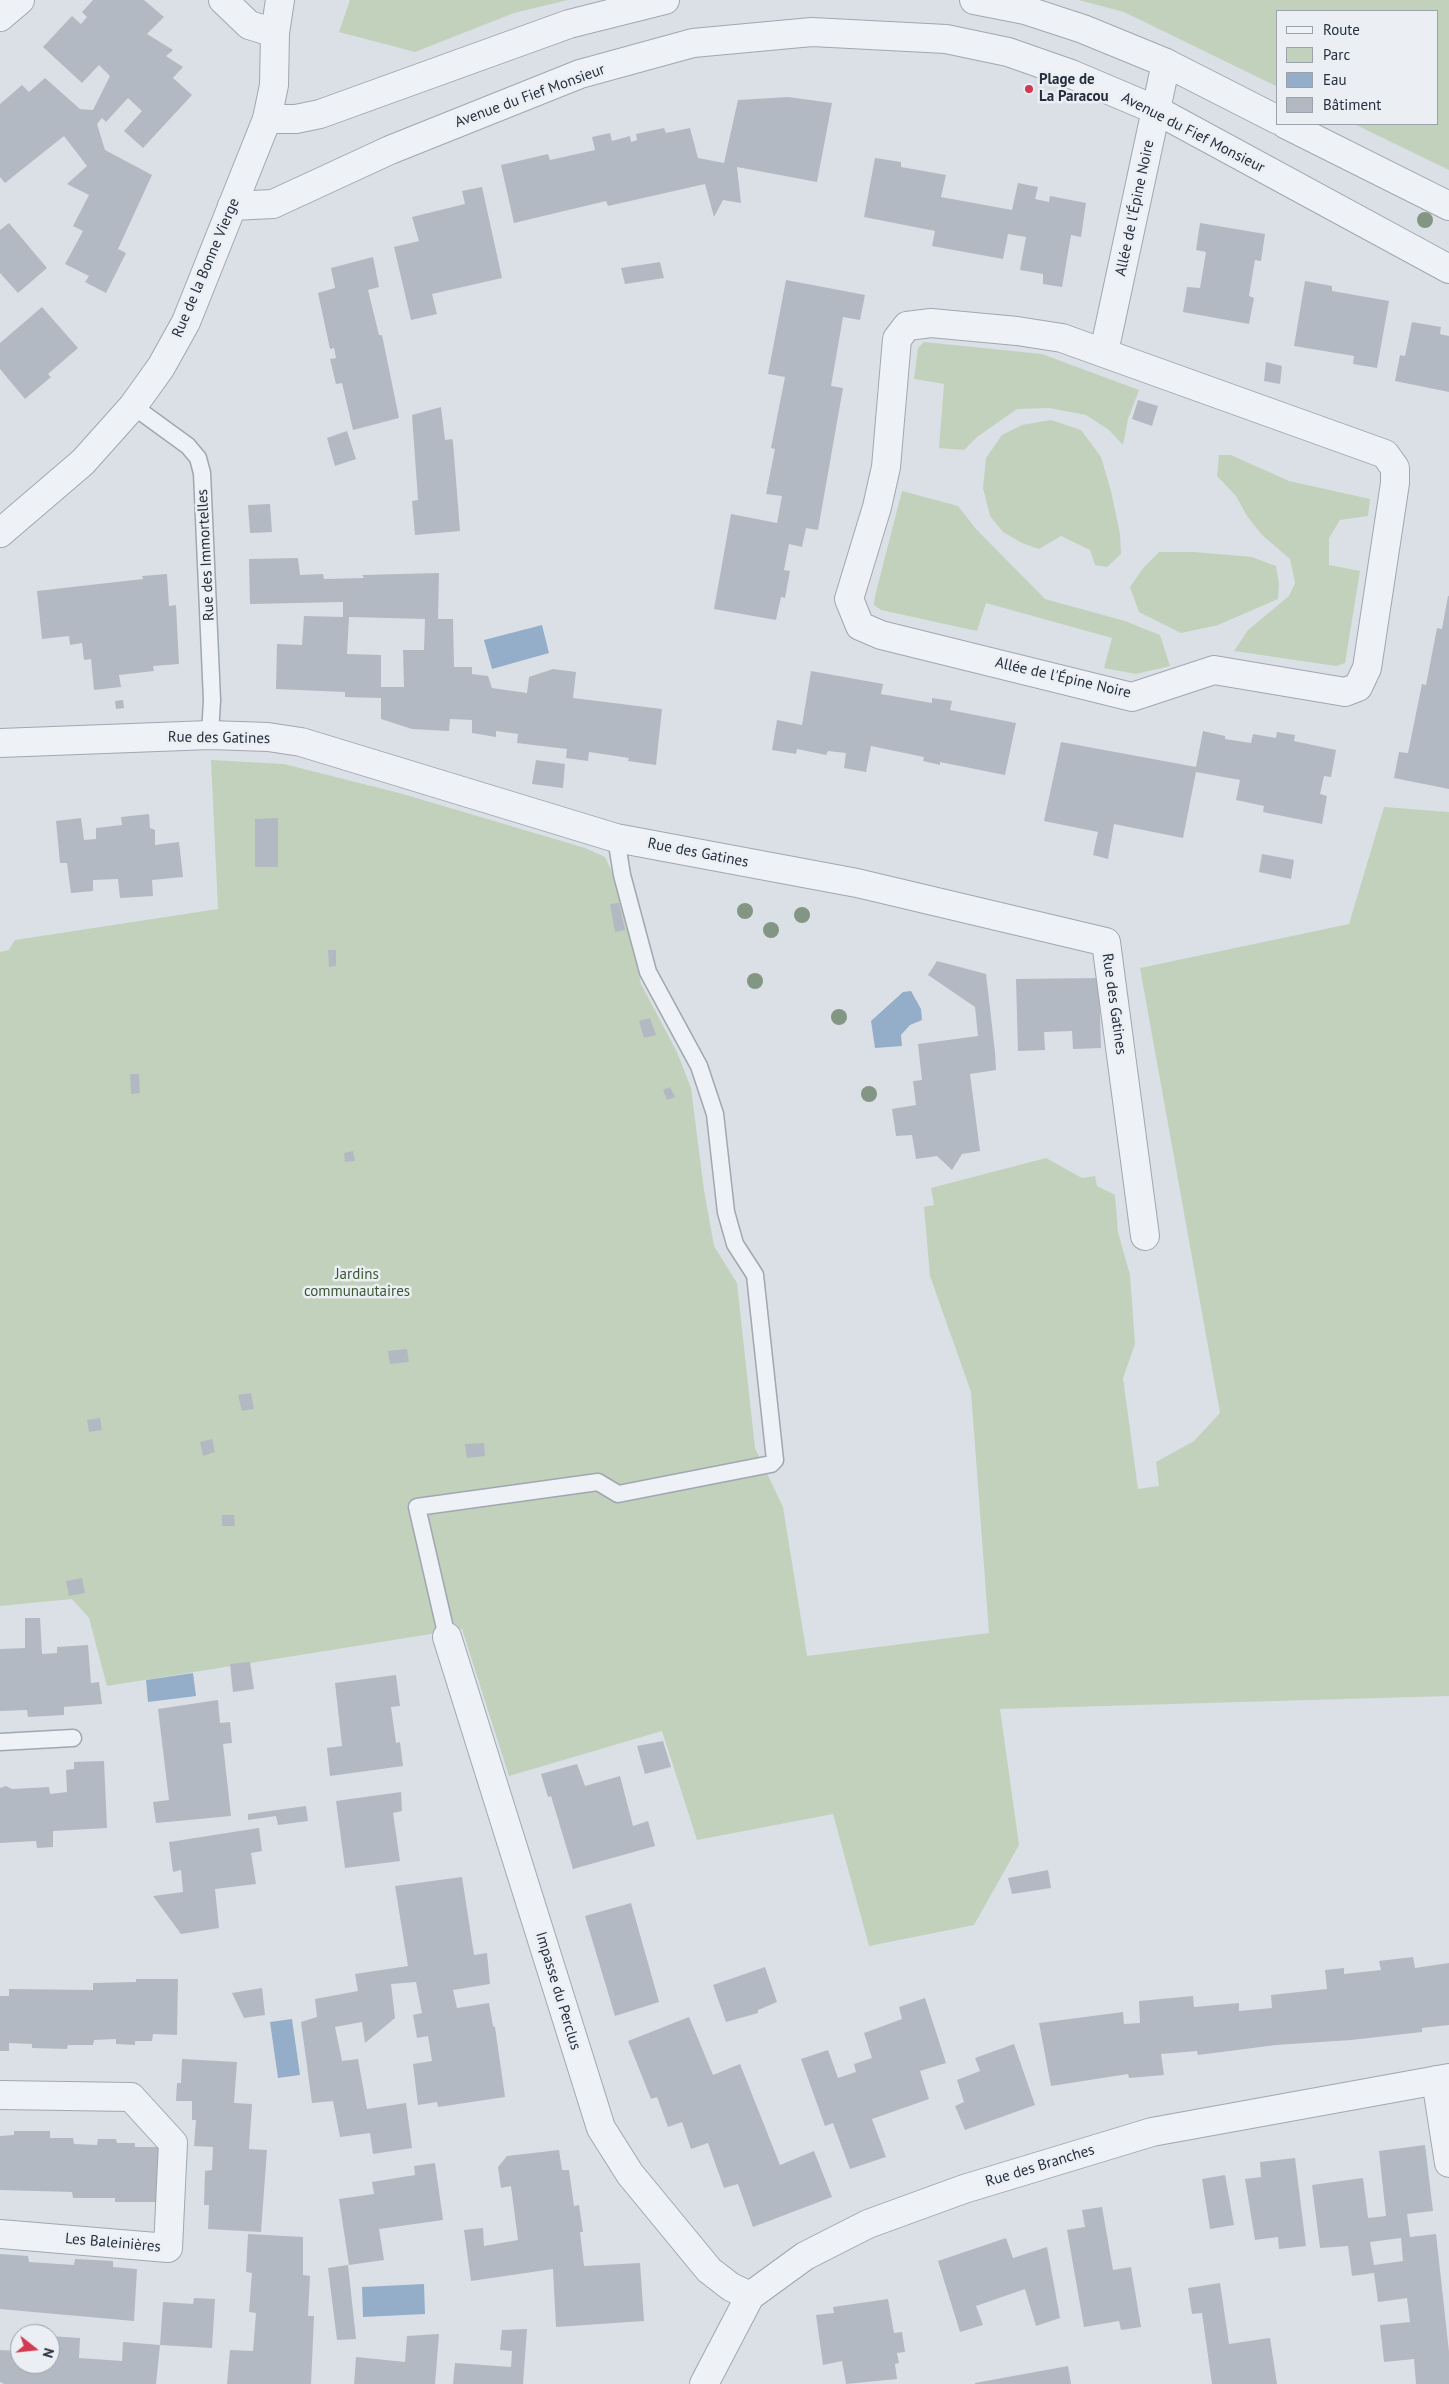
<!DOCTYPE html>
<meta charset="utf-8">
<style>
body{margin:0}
#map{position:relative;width:1449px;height:2384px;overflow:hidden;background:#dbe0e6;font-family:"PT Sans",sans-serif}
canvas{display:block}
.legend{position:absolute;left:1276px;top:10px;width:162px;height:115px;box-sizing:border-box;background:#ebeff4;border:1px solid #9ca2ab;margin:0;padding:6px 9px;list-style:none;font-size:15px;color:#252e3d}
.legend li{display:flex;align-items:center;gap:10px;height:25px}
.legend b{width:25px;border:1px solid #9ca2ab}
.north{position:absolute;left:10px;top:2324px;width:50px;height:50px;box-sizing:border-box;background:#ebeff4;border:1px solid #9ca2ab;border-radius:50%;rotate:106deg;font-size:14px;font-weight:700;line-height:20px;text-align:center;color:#252e3d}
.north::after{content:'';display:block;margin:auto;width:18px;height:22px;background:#d33952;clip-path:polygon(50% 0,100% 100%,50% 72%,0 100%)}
</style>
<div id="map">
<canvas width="1449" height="2384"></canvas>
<ul class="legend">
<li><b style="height:6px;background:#eef1f5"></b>Route</li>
<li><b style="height:14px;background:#c2d1bc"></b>Parc</li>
<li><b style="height:14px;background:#94aec9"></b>Eau</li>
<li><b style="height:14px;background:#b2b9c3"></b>Bâtiment</li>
</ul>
<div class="north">N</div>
</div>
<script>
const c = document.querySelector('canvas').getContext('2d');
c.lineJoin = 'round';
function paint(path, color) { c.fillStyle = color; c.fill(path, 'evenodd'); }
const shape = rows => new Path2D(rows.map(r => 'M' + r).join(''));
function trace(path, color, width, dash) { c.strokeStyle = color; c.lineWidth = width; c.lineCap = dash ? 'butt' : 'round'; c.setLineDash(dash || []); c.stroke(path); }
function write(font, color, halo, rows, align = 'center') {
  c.font = font + ' "PT Sans",sans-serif'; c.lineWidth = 5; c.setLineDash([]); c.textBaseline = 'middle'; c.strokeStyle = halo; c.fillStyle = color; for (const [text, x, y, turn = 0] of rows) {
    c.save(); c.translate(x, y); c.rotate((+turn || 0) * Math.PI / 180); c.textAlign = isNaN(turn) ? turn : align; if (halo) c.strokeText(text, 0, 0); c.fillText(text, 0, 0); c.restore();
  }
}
const green = shape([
 [350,0,568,0,514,13,415,52,339,32],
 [1078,0,1449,0,1449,170,1354,124,1438,124,1438,11,1278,11,1278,87,1124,12],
 [924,342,1042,354,1139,390,1128,419,1123,445,1109,430,1086,415,1049,408,1017,409,977,437,964,450,939,448,944,384,914,379,918,348],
 [1051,420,1081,430,1101,457,1111,491,1120,534,1121,554,1107,567,1095,565,1090,550,1061,536,1039,549,1022,543,1003,532,990,516,983,488,986,458,1002,435,1022,425],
 [1219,455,1231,455,1289,481,1370,499,1368,516,1340,520,1329,538,1329,565,1360,571,1345,663,1336,666,1234,651,1248,630,1289,596,1295,583,1290,559,1262,535,1247,516,1236,496,1217,476],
 [902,491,958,506,976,529,1045,599,1125,621,1160,635,1170,666,1136,674,1104,668,1112,638,986,603,977,631,881,610,874,605,875,596],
 [1159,552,1194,552,1252,557,1276,566,1279,584,1278,599,1218,625,1181,633,1139,612,1130,587,1144,567],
 [211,760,284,764,403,794,585,848,605,857,619,887,641,984,677,1052,691,1088,704,1190,714,1246,737,1283,755,1448,783,1507,807,1656,989,1633,971,1392,930,1276,924,1207,934,1205,931,1188,1046,1158,1082,1178,1095,1176,1097,1186,1115,1195,1118,1232,1130,1275,1135,1344,1123,1378,1138,1489,1159,1486,1156,1462,1194,1441,1220,1413,1140,968,1349,924,1384,807,1449,812,1449,1696,1000,1709,1019,1845,974,1925,869,1946,833,1814,697,1840,662,1731,509,1776,462,1629,107,1686,89,1618,72,1599,0,1606,0,952,9,950,15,940,218,909]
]);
const water = shape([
 [542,625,549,653,492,669,484,640],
 [911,991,921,1009,922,1020,910,1025,901,1035,902,1046,875,1048,871,1021,903,992],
 [193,1673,196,1696,148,1702,146,1680],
 [292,2019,300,2075,278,2078,270,2022],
 [424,2284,425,2314,363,2317,362,2287]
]);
const building = shape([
 [93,0,144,0,164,17,147,34,173,50,166,56,183,67,173,78,192,95,143,148,124,131,142,111,128,98,106,122,102,118,97,124,105,150,152,175,118,249,126,253,106,293,85,282,89,276,65,264,83,231,73,226,89,195,67,184,87,166,64,136,5,183,0,177,0,104,22,85,29,92,45,78,80,109,93,110,110,76,99,65,82,83,43,47,72,16,81,24,87,17,82,12],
 [788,97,832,103,817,182,737,167,741,203,723,200,714,217,705,184,608,206,606,201,514,223,501,165,548,154,550,160,595,150,592,137,610,133,612,141,630,136,631,142,637,140,636,134,664,128,666,133,690,128,698,158,724,163,738,100],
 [875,158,901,162,901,167,946,175,941,197,1012,210,1018,183,1038,187,1035,199,1049,202,1050,196,1086,203,1081,237,1071,235,1062,287,1043,284,1043,274,1020,270,1026,237,1008,234,1003,259,932,246,935,231,864,217],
 [482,187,502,278,432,294,437,314,411,320,394,247,419,241,412,217,465,204,462,191],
 [9,223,47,268,18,293,0,273,0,230],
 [1200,223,1265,234,1261,261,1255,260,1249,296,1254,298,1249,324,1183,312,1187,287,1200,288,1206,252,1196,250],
 [373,257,379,287,368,290,379,335,382,335,399,418,353,430,342,383,336,384,330,359,336,358,334,348,330,349,318,293,335,288,331,268],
 [660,262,664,278,625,284,621,268],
 [786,280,865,295,860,320,843,317,831,386,843,388,818,530,806,528,802,547,789,544,784,570,790,571,785,598,781,597,776,620,714,609,731,514,777,523,782,496,766,494,775,449,771,448,785,377,768,374],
 [1305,281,1332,286,1332,291,1389,301,1377,368,1353,364,1354,356,1294,346],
 [42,307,78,348,48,374,51,377,25,399,0,369,0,343],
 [1412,322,1441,327,1440,334,1449,336,1449,392,1395,381,1400,355,1405,356],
 [1266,362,1282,366,1280,384,1264,381],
 [1138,400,1158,406,1152,426,1132,419],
 [441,407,445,440,452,439,453,442,460,531,415,535,412,501,418,500,412,415],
 [347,431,356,459,335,466,327,438],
 [270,504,272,532,250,533,248,505],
 [298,558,300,575,323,574,324,579,364,578,362,575,439,573,438,619,453,619,454,667,472,667,472,674,488,676,492,688,527,693,529,677,553,669,576,672,573,698,662,709,656,765,628,761,629,758,589,752,588,761,566,758,567,749,517,743,518,734,496,731,496,737,472,733,472,720,450,719,449,731,412,729,381,719,381,698,345,697,345,692,276,689,277,644,302,645,304,616,343,617,343,602,250,604,249,559],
 [349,617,425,619,424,650,403,650,404,687,381,687,381,655,347,654],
 [167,574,169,606,176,605,179,664,153,666,154,671,119,675,121,687,94,690,91,659,84,660,82,643,70,645,69,636,42,639,37,591,143,579,142,576],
 [1448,596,1449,596,1449,789,1394,778,1399,752,1408,753,1422,684,1426,685,1437,628,1442,629],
 [811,671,883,684,881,694,932,703,932,698,952,701,950,710,1016,723,1005,775,940,762,940,765,923,761,924,757,871,746,866,772,844,768,846,753,828,751,826,755,797,749,796,754,772,750,777,720,802,725],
 [123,700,124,708,116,709,115,701],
 [1203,731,1225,736,1225,739,1251,743,1253,734,1276,738,1277,732,1295,735,1294,741,1336,750,1331,777,1324,776,1320,794,1327,796,1322,824,1263,812,1264,806,1236,800,1240,780,1196,772,1183,838,1114,824,1108,859,1093,855,1098,832,1044,821,1061,742,1196,767],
 [536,760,565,764,563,788,532,784],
 [149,814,150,828,155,830,155,845,179,842,183,877,152,880,153,896,120,898,118,879,93,880,93,891,71,893,67,863,60,863,56,821,81,818,84,840,96,839,96,828,122,825,121,817],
 [278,818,278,867,255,867,255,819],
 [1262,854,1294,860,1291,879,1259,872],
 [619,903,625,930,615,932,610,904],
 [328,950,336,950,336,966,329,967],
 [937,961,986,974,995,1052,996,1070,970,1074,980,1151,962,1154,952,1170,937,1156,916,1159,912,1135,896,1136,892,1109,916,1105,913,1081,922,1080,918,1044,978,1036,975,1007,928,975],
 [1099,978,1101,1048,1073,1049,1072,1031,1044,1032,1045,1050,1018,1051,1016,979],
 [650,1018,656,1035,644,1038,639,1021],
 [130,1074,139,1074,140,1093,131,1094],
 [670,1087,675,1097,667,1100,663,1090],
 [353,1151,355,1161,345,1162,344,1153],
 [407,1349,409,1362,390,1364,388,1351],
 [251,1393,254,1409,242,1411,238,1395],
 [100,1418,102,1430,89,1432,87,1420],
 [212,1439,215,1452,203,1456,200,1442],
 [484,1443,485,1456,467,1458,465,1444],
 [222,1515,234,1515,235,1526,222,1526],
 [82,1578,85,1593,69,1596,66,1581],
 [25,1618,40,1618,42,1654,57,1653,57,1647,88,1645,91,1683,99,1682,102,1704,64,1707,64,1715,28,1717,27,1710,0,1711,0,1649,25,1648],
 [250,1662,254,1689,233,1692,230,1664],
 [396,1675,400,1706,391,1707,396,1743,400,1742,403,1766,330,1776,327,1748,342,1746,335,1683],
 [218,1700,220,1723,230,1722,232,1743,223,1744,231,1816,156,1823,153,1802,169,1800,158,1709],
 [663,1741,671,1767,645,1774,637,1746],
 [104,1761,107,1828,53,1831,53,1847,37,1848,36,1841,0,1843,0,1788,6,1786,12,1789,49,1787,50,1794,67,1792,66,1770,74,1769,74,1762],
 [577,1764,585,1786,620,1776,633,1826,648,1821,655,1846,573,1869,551,1796,548,1797,541,1774],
 [401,1792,402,1811,393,1813,400,1861,345,1868,336,1801],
 [306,1806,308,1821,278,1825,276,1816,248,1820,248,1814],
 [259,1828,262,1851,251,1853,256,1884,215,1889,219,1928,181,1934,153,1896,183,1892,181,1870,173,1872,169,1842],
 [1048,1870,1051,1888,1012,1894,1008,1878],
 [462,1877,474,1955,487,1953,490,1984,453,1990,457,2008,489,2003,493,2026,495,2027,505,2097,438,2107,437,2102,418,2105,413,2064,432,2061,428,2036,417,2038,413,2015,422,2013,416,1982,391,1984,395,2018,365,2043,362,2022,335,2027,342,2061,358,2059,367,2109,406,2103,412,2148,373,2154,370,2133,340,2137,333,2101,312,2103,301,2022,317,2017,315,1999,358,1991,355,1974,408,1966,395,1886],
 [631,1903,659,2002,615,2016,585,1916],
 [1413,1957,1415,1968,1449,1963,1449,2025,1422,2028,1422,2032,1351,2040,1276,2045,1198,2055,1197,2051,1161,2054,1164,2075,1129,2078,1128,2074,1051,2086,1039,2023,1123,2012,1124,2024,1140,2023,1139,2001,1193,1996,1194,2007,1239,2003,1239,2011,1272,2008,1271,1995,1327,1989,1325,1970,1344,1968,1344,1974,1381,1970,1379,1961],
 [765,1967,777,2002,758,2010,758,2013,726,2022,713,1985],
 [136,1979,178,1979,177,2035,153,2034,152,2041,135,2041,135,2045,116,2044,116,2039,94,2040,93,2045,68,2045,67,2049,32,2048,32,2044,9,2043,9,2051,0,2051,0,1996,9,1996,9,1989,93,1990,93,1983,136,1982],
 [262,1988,265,2015,244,2018,232,1993],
 [925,1998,946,2063,920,2071,929,2099,872,2119,886,2157,850,2169,833,2123,825,2126,801,2059,828,2050,838,2078,856,2072,854,2064,872,2058,864,2033,902,2019,899,2007],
 [689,2017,713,2075,740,2064,780,2165,814,2151,832,2197,753,2227,738,2184,724,2188,708,2143,691,2149,682,2122,668,2127,657,2097,651,2099,628,2041],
 [1014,2044,1035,2105,965,2130,955,2106,964,2102,957,2080,980,2071,975,2058],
 [182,2059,237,2062,234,2103,252,2104,249,2149,267,2150,261,2232,208,2229,209,2205,204,2205,205,2171,212,2170,213,2147,194,2146,196,2120,192,2120,192,2101,176,2101,177,2083,181,2083],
 [14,2131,50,2131,50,2138,73,2138,74,2144,97,2145,98,2139,116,2139,117,2143,135,2143,135,2147,159,2147,157,2202,115,2202,115,2198,73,2198,72,2192,0,2190,0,2136,14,2135],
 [1425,2145,1433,2211,1407,2214,1410,2237,1436,2234,1449,2352,1449,2384,1416,2384,1414,2359,1384,2362,1380,2325,1410,2322,1407,2298,1378,2302,1374,2273,1352,2276,1348,2246,1320,2248,1312,2185,1363,2178,1368,2218,1386,2216,1379,2151],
 [1401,2238,1403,2261,1374,2265,1370,2242],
 [559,2150,562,2170,569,2170,574,2206,579,2205,583,2232,580,2232,584,2266,640,2263,644,2321,556,2327,553,2269,471,2281,464,2230,483,2228,484,2246,518,2240,511,2186,501,2188,498,2167,507,2156],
 [1295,2158,1306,2246,1279,2249,1278,2237,1255,2240,1245,2179,1261,2177,1260,2162],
 [435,2163,443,2220,379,2229,384,2260,349,2265,339,2199,374,2194,372,2182,415,2175,414,2166],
 [1225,2175,1234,2225,1210,2229,1202,2179],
 [1102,2207,1113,2270,1131,2267,1141,2327,1121,2330,1119,2321,1084,2327,1067,2230,1085,2227,1082,2210],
 [248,2234,303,2237,303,2275,310,2276,308,2316,314,2316,311,2384,227,2384,230,2350,253,2351,256,2313,249,2312,252,2273,246,2272],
 [1006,2238,1013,2258,1047,2247,1060,2318,1036,2326,1025,2289,976,2306,983,2325,960,2332,938,2261],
 [0,2254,28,2256,29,2262,74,2265,75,2259,113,2261,113,2267,137,2269,134,2321,0,2309],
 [348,2265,356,2339,337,2340,328,2268],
 [1220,2283,1229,2344,1270,2338,1277,2384,1212,2384,1202,2313,1192,2314,1188,2288],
 [194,2298,215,2299,212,2348,160,2345,163,2302,193,2304],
 [888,2299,894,2333,902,2332,905,2352,897,2353,899,2363,895,2364,897,2379,846,2384,842,2361,823,2365,816,2315,834,2313,833,2307],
 [527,2329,523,2384,453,2384,455,2363,511,2367,512,2351,500,2350,502,2330],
 [439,2334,435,2384,354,2384,356,2357,405,2362,407,2336],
 [50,2336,80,2338,79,2358,122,2361,123,2342,160,2345,156,2384,4,2384,0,2382,0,2350,20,2351,20,2364,50,2364],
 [1068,2366,1071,2384,975,2384,975,2383]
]);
const service = shape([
 [133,406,188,446,198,458,202,473,212,700,210,735],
 [447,1637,417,1507,598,1482,618,1494,771,1464,775,1460,755,1275,735,1244,726,1212,715,1114,699,1066,648,972,622,875,616,838],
 [0,1742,73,1738]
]);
const minor = shape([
 [223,0,249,25,275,33],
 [974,0,1025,10,1083,29,1166,63,1278,120],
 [0,17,20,0],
 [267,119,296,119,320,114,569,24,665,0],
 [1285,124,1449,206],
 [232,206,273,204,390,150,580,74,693,43,812,32,946,39,1008,52,1071,74,1156,110,1449,269],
 [931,323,1017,331,1062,338,1385,454,1395,468,1395,483,1367,668,1358,687,1345,692,1214,670,1132,697,881,635,860,626,849,599,877,507,886,467,897,339,907,326,931,323],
 [1104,352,1166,63],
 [0,743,210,735,268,737,301,742,616,838,857,883,1106,942,1145,1236],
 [447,1637,601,2128,630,2174,709,2270,731,2287,750,2296],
 [1436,2080,1449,2163],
 [0,2095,131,2097,173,2143,168,2248,0,2234],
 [704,2384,750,2296,805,2256,868,2224,964,2189,1152,2132,1449,2078]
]);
const tertiary = shape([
 [0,533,83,462,133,406,161,367,186,322,267,119,274,85,275,33,280,0]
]);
const trees = [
 [1425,220],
 [745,911],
 [802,915],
 [771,930],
 [755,981],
 [839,1017],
 [869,1094]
];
const markers = [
 [1029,89,5,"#d33952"]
];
const poiNames = [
 ["Plage de",1039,80],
 ["La Paracou",1039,97]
];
const streetNames = [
 ["Avenue du Fief Monsieur",530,96,-20],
 ["Avenue du Fief Monsieur",1193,133,27],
 ["Allée de l'Épine Noire",1135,208,-78],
 ["Rue de la Bonne Vierge",206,268,-67],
 ["Rue des Immortelles",206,555,-93],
 ["Allée de l'Épine Noire",1063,678,13],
 ["Rue des Gatines",219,738,1],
 ["Rue des Gatines",698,853,11],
 ["Rue des Gatines",1114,1004,82],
 ["Impasse du Perclus",558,1991,73],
 ["Rue des Branches",1040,2166,-17],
 ["Les Baleinières",113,2243,5]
];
const parkNames = [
 ["Jardins",357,1275],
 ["communautaires",357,1292]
];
paint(green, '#c2d1bc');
paint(water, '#94aec9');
paint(building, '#b2b9c3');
trace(service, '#a1a7b0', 19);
trace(minor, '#a1a7b0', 30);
trace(tertiary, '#a1a7b0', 30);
trace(service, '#eef1f5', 16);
trace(minor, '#eef1f5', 28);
trace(tertiary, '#eef1f5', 28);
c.fillStyle = '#829683';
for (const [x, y] of trees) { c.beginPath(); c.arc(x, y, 8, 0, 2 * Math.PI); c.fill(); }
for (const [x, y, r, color] of markers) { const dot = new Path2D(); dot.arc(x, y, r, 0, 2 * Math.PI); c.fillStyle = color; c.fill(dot); trace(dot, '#ebeff4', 2); }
write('bold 15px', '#252e3d', '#ebeff4', poiNames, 'left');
write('15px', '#252e3d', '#ebeff4', streetNames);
write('15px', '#3a5932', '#ebeff4', parkNames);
</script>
